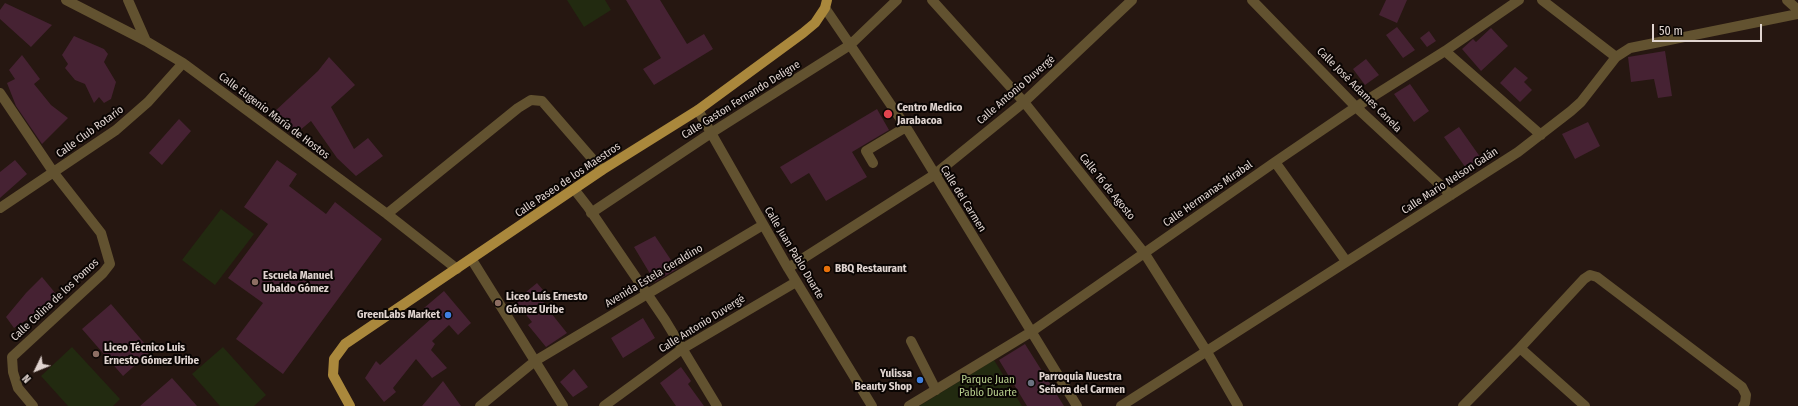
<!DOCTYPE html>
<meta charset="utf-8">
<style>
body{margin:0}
#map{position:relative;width:1798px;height:406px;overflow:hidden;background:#261711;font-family:"Fira Sans Condensed",sans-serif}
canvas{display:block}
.north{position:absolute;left:16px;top:350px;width:40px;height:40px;-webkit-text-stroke:3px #0a0503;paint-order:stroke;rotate:227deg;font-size:11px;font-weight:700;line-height:16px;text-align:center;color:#e0d4d0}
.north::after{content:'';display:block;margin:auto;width:14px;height:18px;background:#e0d4d0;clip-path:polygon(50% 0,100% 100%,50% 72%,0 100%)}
.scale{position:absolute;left:1652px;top:24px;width:110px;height:18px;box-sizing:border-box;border:2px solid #e0d4d0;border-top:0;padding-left:5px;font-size:12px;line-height:14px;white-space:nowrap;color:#e0d4d0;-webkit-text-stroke:3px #0a0503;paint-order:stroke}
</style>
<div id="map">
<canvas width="1798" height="406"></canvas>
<div class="north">N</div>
<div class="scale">50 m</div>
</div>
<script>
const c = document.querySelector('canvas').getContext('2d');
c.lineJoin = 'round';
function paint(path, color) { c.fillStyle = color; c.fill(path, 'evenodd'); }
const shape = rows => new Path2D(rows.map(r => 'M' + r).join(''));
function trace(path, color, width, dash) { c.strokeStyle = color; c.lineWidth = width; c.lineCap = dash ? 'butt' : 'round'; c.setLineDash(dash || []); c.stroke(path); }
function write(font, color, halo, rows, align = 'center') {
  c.font = font + ' "Fira Sans Condensed",sans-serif'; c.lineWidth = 4; c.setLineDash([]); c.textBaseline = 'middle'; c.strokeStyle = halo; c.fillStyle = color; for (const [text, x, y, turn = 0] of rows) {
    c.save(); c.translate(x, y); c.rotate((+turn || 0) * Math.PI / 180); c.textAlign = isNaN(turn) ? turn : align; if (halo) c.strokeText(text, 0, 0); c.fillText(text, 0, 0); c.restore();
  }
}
const green = shape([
 [567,0,605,0,611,10,584,27],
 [221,209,254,234,215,285,182,260],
 [72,347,120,399,113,406,68,406,41,376],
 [223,347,266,395,254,406,220,406,192,374],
 [994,360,1022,406,919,406]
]);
const building = shape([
 [626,0,660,0,687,44,704,34,713,49,654,85,643,69,661,58],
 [1386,0,1407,0,1397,23,1379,15],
 [5,3,52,25,31,47,0,19,0,10],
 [1397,27,1415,50,1403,58,1386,35],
 [1491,28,1508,46,1481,71,1462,49,1473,39,1476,42],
 [1429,31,1436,41,1427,47,1420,38],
 [74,36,104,49,108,54,104,62,116,82,111,99,104,103,99,97,94,103,85,84,75,80,65,68,68,64,62,55],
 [1665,51,1672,96,1658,98,1654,79,1631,82,1628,57],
 [22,55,40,79,34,84,51,105,68,118,42,144,16,106,7,83,15,79,9,70],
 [329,57,355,85,331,107,354,149,368,138,383,156,356,176,337,158,311,121,293,136,273,113,318,71],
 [1366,59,1379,75,1365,85,1353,69],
 [1515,67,1528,78,1524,82,1532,90,1520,102,1500,83],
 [1410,84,1429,111,1414,122,1394,94],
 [877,109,889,130,852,152,867,177,826,201,809,173,791,184,780,167],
 [179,119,191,131,162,165,149,153],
 [1588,122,1600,146,1575,159,1562,134],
 [1459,127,1483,161,1468,171,1444,137],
 [15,160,27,174,0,198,0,172],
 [277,160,297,174,289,186,326,214,335,202,382,239,283,374,236,339,263,303,228,278,268,224,244,207],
 [655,236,677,269,655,282,634,247],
 [42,277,61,300,40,314,39,312,14,328,6,317,26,293],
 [537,283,550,298,543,303,567,333,546,347,528,325,532,322,515,301],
 [444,291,471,323,458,335,449,325,432,341,435,344,431,350,447,368,432,378,416,359,393,388,396,392,384,402,365,378,376,361,380,365,433,317,424,308],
 [111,304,151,351,123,376,82,329],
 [643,318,655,338,623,358,611,338],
 [1025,344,1064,406,1027,406,999,360],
 [681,367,691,381,688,384,704,406,676,406,660,383],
 [574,369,588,387,573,397,560,382],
 [172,378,197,406,140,406],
 [443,381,461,406,422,406]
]);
const minor = shape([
 [66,0,146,41,183,63,387,214,457,269],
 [128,0,146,41],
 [932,0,1024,102,1145,254,1207,352,1238,406],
 [1252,0,1356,107,1451,195],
 [1542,0,1616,57],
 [1787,0,1798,10],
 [825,8,906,127,1077,406],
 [1445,51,1541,135],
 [0,93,54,173,101,233,110,264,103,273,12,357,13,372,18,388,33,406],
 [698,110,788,268,872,406],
 [1275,162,1346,261],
 [873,163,866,151,906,127],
 [574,189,588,207,665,320,717,406],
 [0,208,116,130,148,102,183,63],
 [591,213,711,133,850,45,897,0],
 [387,214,518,108,531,100,542,101,602,170],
 [472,260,563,406],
 [788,268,934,175,1024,102,1132,0],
 [911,341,936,390],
 [1520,348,1585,406],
 [480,406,535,361,763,225],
 [604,406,682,349,796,282],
 [909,406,1031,332,1275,162,1356,107,1445,51,1519,0],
 [1121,406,1518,152,1571,111,1581,102,1616,57,1630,48,1798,14],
 [1463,406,1520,348,1584,279,1590,275,1597,277,1742,387,1746,395,1745,403,1743,406]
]);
const major = shape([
 [350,406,333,375,334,359,345,344,602,170,698,110,803,33,815,23,825,8,827,0]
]);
const markers = [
 [888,114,5,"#e0444e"],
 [827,269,4,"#e8710a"],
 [255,282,4,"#8d6e63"],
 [498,303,4,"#8d6e63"],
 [448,315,4,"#3f7fe0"],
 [96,354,4,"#8d6e63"],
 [920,380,4,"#3f7fe0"],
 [1031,383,4,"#6b7280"]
];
const streetNames = [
 ["Calle Antonio Duvergé",1016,90,-41],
 ["Calle José Adames Canela",1359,90,45],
 ["Calle Gaston Fernando Deligne",741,100,-32],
 ["Calle Eugenio María de Hostos",274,116,37],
 ["Calle Club Rotario",90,132,-36],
 ["Calle Paseo de los Maestros",568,180,-34],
 ["Calle Mario Nelson Galán",1450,181,-33],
 ["Calle 16 de Agosto",1107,187,51],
 ["Calle Hermanas Mirabal",1208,194,-35],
 ["Calle del Carmen",963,199,58],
 ["Calle Juan Pablo Duarte",794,253,59],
 ["Avenida Estela Geraldino",654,276,-31],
 ["Calle Colina de los Pomos",55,300,-43],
 ["Calle Antonio Duvergé",702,324,-32]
];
const poiNames = [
 ["Centro Medico",897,108],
 ["Jarabacoa",897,121],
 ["BBQ Restaurant",835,269],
 ["Escuela Manuel",263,276],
 ["Ubaldo Gómez",263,289],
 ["Liceo Luís Ernesto",506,297],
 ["Gómez Uribe",506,310],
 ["GreenLabs Market",440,315,"right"],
 ["Liceo Técnico Luis",104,348],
 ["Ernesto Gómez Uribe",104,361],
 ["Yulissa",912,374,"right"],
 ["Beauty Shop",912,387,"right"],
 ["Parroquia Nuestra",1039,377],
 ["Señora del Carmen",1039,390]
];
const parkNames = [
 ["Parque Juan",988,380],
 ["Pablo Duarte",988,393]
];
paint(green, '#222a10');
paint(building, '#462233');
trace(minor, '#625230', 10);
trace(major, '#aa883c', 10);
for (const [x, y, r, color] of markers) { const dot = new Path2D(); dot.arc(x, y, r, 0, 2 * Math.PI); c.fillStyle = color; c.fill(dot); trace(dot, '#0a0503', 1.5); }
write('11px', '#e0d4d0', '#0a0503', streetNames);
write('bold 11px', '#e0d4d0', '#0a0503', poiNames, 'left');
write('11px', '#b7ce8d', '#0a0503', parkNames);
</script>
